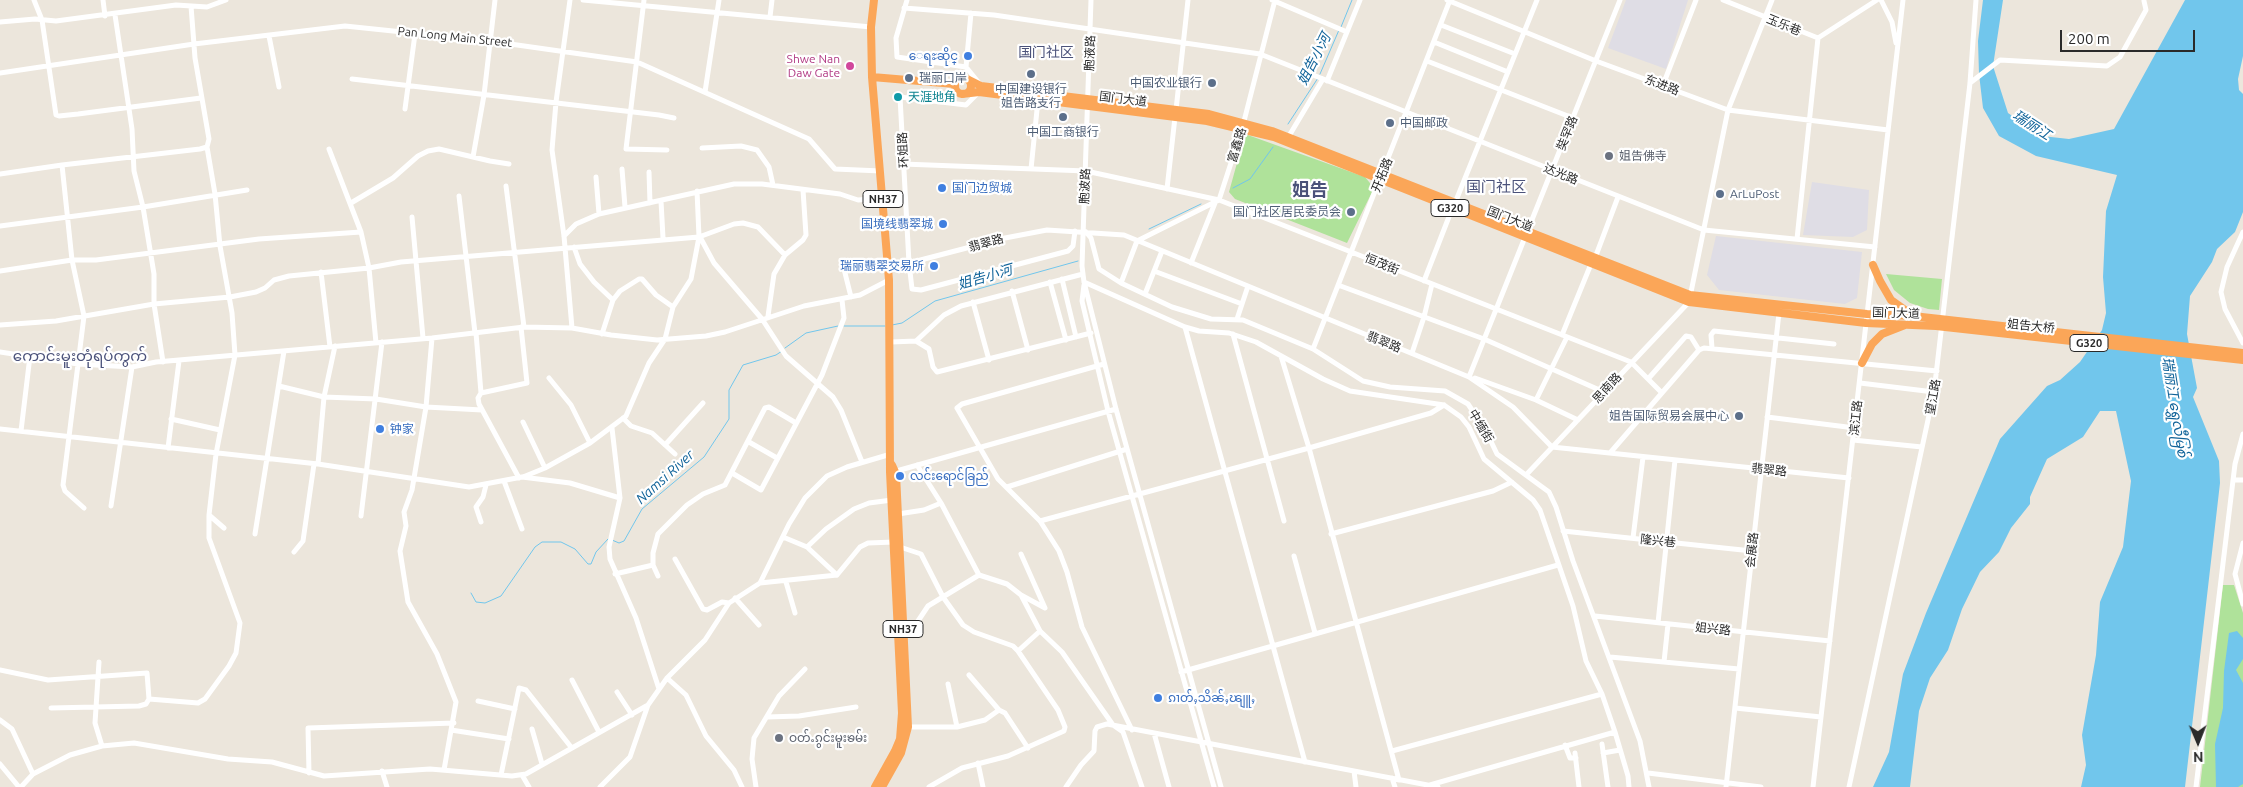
<!DOCTYPE html>
<meta charset="utf-8">
<style>
body{margin:0}
#map{position:relative;width:2243px;height:787px;overflow:hidden;background:#ece6dc;font-family:Ubuntu,sans-serif}
canvas{display:block}
.north{position:absolute;left:2173px;top:717px;width:50px;height:50px;-webkit-text-stroke:4px #fff;paint-order:stroke;rotate:179deg;font-size:14px;font-weight:700;line-height:20px;text-align:center;color:#2a2a2a}
.north::after{content:'';display:block;margin:auto;width:18px;height:22px;background:#2a2a2a;clip-path:polygon(50% 0,100% 100%,50% 72%,0 100%)}
.scale{position:absolute;left:2060px;top:30px;width:135px;height:22px;box-sizing:border-box;border:2px solid #2a2a2a;border-top:0;padding-left:6px;font-size:15px;line-height:18px;white-space:nowrap;color:#2a2a2a;-webkit-text-stroke:4px #fff;paint-order:stroke}
</style>
<div id="map">
<canvas width="2243" height="787"></canvas>
<div class="north">N</div>
<div class="scale">200 m</div>
</div>
<script>
const c = document.querySelector('canvas').getContext('2d');
c.lineJoin = 'round';
function paint(path, color) { c.fillStyle = color; c.fill(path, 'evenodd'); }
const shape = rows => new Path2D(rows.map(r => 'M' + r).join(''));
function trace(path, color, width, dash) { c.strokeStyle = color; c.lineWidth = width; c.lineCap = dash ? 'butt' : 'round'; c.setLineDash(dash || []); c.stroke(path); }
function write(font, color, halo, rows, align = 'center') {
  c.font = font + ' Ubuntu,"Noto Sans SC","Noto Sans Myanmar",sans-serif'; c.lineWidth = 4.5; c.setLineDash([]); c.textBaseline = 'middle'; c.strokeStyle = halo; c.fillStyle = color; for (const [text, x, y, turn = 0] of rows) {
    c.save(); c.translate(x, y); c.rotate((+turn || 0) * Math.PI / 180); c.textAlign = isNaN(turn) ? turn : align; if (halo) c.strokeText(text, 0, 0); c.fillText(text, 0, 0); c.restore();
  }
}
const industrial = shape([
 [1626,0,1688,0,1666,69,1608,48],
 [1812,182,1869,190,1867,230,1853,237,1803,235],
 [1716,236,1862,252,1857,298,1845,304,1719,290,1707,275]
]);
const green = shape([
 [1245,134,1365,177,1374,188,1347,243,1235,199,1229,192],
 [1886,274,1942,279,1939,310,1928,309,1910,303,1894,290],
 [2223,585,2234,585,2243,613,2243,787,2200,787]
]);
const water = shape([
 [1983,0,2003,0,1993,66,2008,113,2042,136,2069,139,2114,129,2185,0,2243,0,2243,56,2238,79,2239,90,2243,94,2243,212,2235,232,2217,249,2212,262,2190,296,2187,334,2197,388,2193,397,2219,461,2220,483,2185,787,2081,787,2086,765,2082,735,2096,655,2100,602,2123,547,2131,481,2116,411,2100,411,2083,437,2047,459,2030,497,2030,504,2011,528,1999,552,1980,572,1962,609,1948,650,1930,678,1919,711,1910,787,1873,787,1889,752,1903,674,1926,613,2000,439,2047,386,2060,380,2080,362,2102,330,2106,313,2103,277,2106,211,2117,175,2036,156,1999,136,1983,108,1979,74,1978,41],
 [2237,631,2243,638,2243,659,2236,670,2243,683,2243,784,2238,787,2216,787,2215,744,2223,708,2224,671,2229,633]
]);
const stream = shape([
 [1341,27,1352,0],
 [1320,74,1339,30],
 [1288,124,1318,78],
 [1233,188,1250,179,1273,147],
 [1149,229,1201,204],
 [892,325,902,323,935,301,1078,261],
 [844,326,885,326],
 [785,348,806,333,838,326],
 [612,540,619,543,624,541,642,509,704,457,729,419,729,390,743,365,776,355,782,351],
 [471,593,476,602,485,603,501,596,535,547,542,542,561,542,575,549,588,564,591,564,596,552,608,539]
]);
const minor = shape([
 [34,0,42,20,56,115,59,116,78,114,201,98],
 [103,0,105,16],
 [570,0,556,102,552,150,564,236,572,328],
 [583,0,871,27],
 [644,0,626,149,667,150],
 [907,0,896,38,897,57,966,67],
 [1091,0,1082,266,1084,282,1116,409,1221,787],
 [1272,0,1347,32],
 [1447,0,1596,61,1728,110,1888,130],
 [1723,0,1818,38],
 [1881,0,1892,22,1896,43],
 [904,8,994,15,1260,54,1704,230,1875,247],
 [971,13,966,67,979,83],
 [115,15,132,129,134,171,143,207,154,274,154,304,163,362],
 [770,17,772,0],
 [0,22,35,19,56,21,176,5,207,7,226,0],
 [1441,25,1515,54],
 [269,36,279,87],
 [1818,38,1877,0],
 [1434,42,1508,72],
 [1427,61,1573,118],
 [0,73,194,44,345,26,489,41,637,62,809,139,835,169,881,171],
 [352,79,659,115,674,118],
 [1327,81,1360,0],
 [1970,83,2000,60,2107,66,2120,57,2146,10,2144,1],
 [1663,85,1696,0],
 [705,92,719,0],
 [979,92,966,105,900,97,909,263,912,289,921,290,1068,251,1073,246,1075,231],
 [405,109,415,34],
 [1176,110,1188,0],
 [1289,136,1323,79],
 [207,147,215,194,220,246,232,313,235,355,216,454,209,515,224,528],
 [702,148,741,146,757,150,769,167,773,185],
 [329,149,361,232,369,268,376,343],
 [473,157,484,95,495,0],
 [903,164,1086,171,1219,200,1631,362,1662,393],
 [62,165,72,260,84,316,63,485,65,491,84,508],
 [622,169,625,207],
 [1031,169,1038,100],
 [649,172,650,203],
 [0,174,62,165,200,149,207,147,209,139,195,58,191,6],
 [596,177,599,214],
 [506,186,524,327],
 [1167,189,1175,117],
 [459,196,475,333],
 [661,201,663,238],
 [351,203,393,178,418,156,428,151,439,149,490,161,509,164],
 [1455,203,1537,0],
 [412,217,423,338],
 [0,226,143,207,247,190],
 [1086,232,1091,238,1099,269,1121,283,1172,307,1211,319,1243,320,1313,349,1363,381,1390,387,1445,391,1468,404,1486,431,1497,454,1549,492,1556,507,1573,561,1640,741,1649,787],
 [2243,232,2227,267,2221,292,2225,309,2243,343],
 [564,236,576,224,599,214,734,184,762,184,840,194,858,200,883,198],
 [700,237,714,263,762,319,786,356,833,397,841,410,862,462],
 [1797,239,1818,38],
 [574,247,580,264,594,282,613,300],
 [1595,258,1618,197],
 [909,263,1005,238,1047,230,1124,235,1469,377,1513,407,1552,447,1849,478],
 [1191,263,1215,203],
 [844,269,851,297],
 [0,271,72,260,96,260,259,239,361,232],
 [1154,271,1242,304],
 [321,272,330,347],
 [1062,279,1076,337],
 [1424,281,1452,209],
 [1050,282,1066,340],
 [1084,282,1185,327,1199,331,1229,333,1256,342,1323,379,1350,391,1444,405,1461,417,1469,427,1484,459,1533,500,1540,510,1573,606,1586,661,1602,694,1615,732,1628,776,1629,787],
 [1121,283,1137,241,1219,200,1242,129,1275,0],
 [1084,285,1082,301,1108,411,1214,787],
 [1338,285,1484,339,1604,392],
 [1012,291,1028,350],
 [1145,294,1162,251],
 [973,302,989,360],
 [768,316,774,274,785,255,803,240,806,235,803,190],
 [1237,319,1248,286],
 [0,325,56,321,154,304,230,297,256,292,265,288,274,280,289,276,369,268,401,262,699,237,734,224,743,223,758,227,785,255],
 [1185,327,1305,762],
 [476,333,481,393,478,398,479,404,519,478],
 [602,334,613,300,620,291,639,279,642,279,656,295,673,307],
 [1233,334,1284,521],
 [1562,335,1591,264],
 [432,338,426,407,412,490,404,512,406,526,400,551,408,602,437,654,456,702,444,770],
 [916,341,929,349,933,367,937,372,1091,333],
 [891,342,916,341,944,315,961,306,1083,274],
 [1712,348,1711,335,1714,331,1834,344],
 [1313,349,1450,0],
 [0,352,78,364,132,367,156,362,432,338,524,327,572,328,611,335,657,340,706,336,725,332,804,306,860,295,889,280],
 [1412,353,1424,317,1432,284],
 [1281,356,1309,448,1399,780],
 [1104,364,962,404,957,408,998,479,1040,521,1059,551,1067,572,1082,627,1132,730],
 [1469,377,1620,0],
 [549,378,571,405,590,443],
 [1475,378,1536,400,1578,420],
 [1648,379,1686,336,1691,337,1699,350],
 [1860,383,1934,392],
 [279,386,324,397,376,399,426,407,482,410],
 [481,393,527,383,521,327],
 [1536,400,1567,337],
 [1767,417,1855,428],
 [623,418,631,426,652,433,675,454],
 [171,419,220,430],
 [523,422,545,468],
 [612,428,620,498,609,547,610,559,636,618,659,689],
 [0,429,318,464,469,487,522,477,570,483,620,498],
 [21,431,30,356],
 [1853,440,1922,447],
 [749,442,777,458],
 [665,445,703,403],
 [168,448,179,361],
 [1610,453,1699,350,1704,348,1937,371],
 [318,464,324,397,335,346],
 [917,465,941,503,979,575,1007,584,1021,595,1040,631,1062,652,1113,725,1123,732,1142,787],
 [893,472,1116,409],
 [732,473,761,490,822,375,844,318,842,300],
 [1526,475,1689,302,1728,110,1772,0],
 [523,477,545,468,590,443,626,416,649,363,665,339,673,307,691,279,699,237,697,191],
 [2233,480,2243,480],
 [504,481,522,529],
 [1007,487,1127,449],
 [111,506,132,367],
 [898,514,924,510,941,503],
 [361,516,382,342],
 [1040,521,1309,448,1431,413,1444,405],
 [481,522,476,507,483,497,486,485],
 [1563,531,1752,551],
 [255,534,284,351],
 [1331,534,1493,491,1512,482],
 [783,537,807,547,837,575],
 [1633,538,1643,457],
 [2243,543,2235,574,2243,604],
 [807,547,826,529,854,509,869,503,892,500],
 [900,547,921,554,943,597,963,625,974,632,1013,646,1018,651,1058,710,1065,727,1064,731,1008,756,962,768,929,787],
 [294,552,303,541,314,464],
 [1021,554,1045,608,1021,595],
 [1294,556,1315,633],
 [675,559,703,609,707,610,722,602,729,603],
 [615,574,653,565],
 [658,576,653,565,653,553,658,534,687,505,703,494,725,485,765,408,769,407,796,423],
 [786,582,795,613],
 [760,583,837,575,860,547,868,543,894,542],
 [735,598,759,625],
 [1595,616,1830,641],
 [1658,623,1675,460],
 [903,632,914,627,928,606,979,575],
 [1018,651,1040,631],
 [1610,657,1739,669],
 [99,662,95,723,102,746],
 [1664,662,1668,624],
 [0,670,48,680,147,673,149,699],
 [1181,672,1558,565],
 [969,675,999,710],
 [667,678,686,695,706,736,734,770,742,787],
 [572,680,599,732],
 [948,684,957,727],
 [617,692,632,715],
 [478,701,515,709],
 [51,708,139,706,146,704,149,699,198,703,205,699,229,666,236,653,240,623,209,538,209,515],
 [1735,708,1821,717],
 [767,717,799,716,856,707],
 [0,720,12,729,33,774],
 [908,727,957,727,985,720,999,710,1005,713,1028,748],
 [532,729,542,764],
 [451,730,509,739],
 [1154,733,1169,787],
 [1602,744,1608,787],
 [1565,745,1570,758,1576,758],
 [1392,751,1602,694],
 [1575,753,1579,787],
 [1603,753,1620,750],
 [978,763,983,787],
 [0,764,19,787],
 [382,771,387,787],
 [1354,771,1356,787],
 [309,773,308,728,454,723],
 [1648,773,1761,787],
 [501,775,519,688,526,690,571,747],
 [522,775,529,787],
 [1392,778,1395,787],
 [1430,785,1615,732],
 [21,787,33,774,70,755,102,746,134,743,228,759,272,762,324,776,430,769,512,776,526,774,648,705,667,678,705,640,729,603,760,583,789,524,805,498,827,476,847,467,891,454],
 [600,787,630,757,648,705],
 [756,787,752,759,754,738,779,696,805,669],
 [1066,787,1081,765,1094,751,1095,731,1097,727,1107,724,1438,787],
 [1726,787,1779,313],
 [1813,787,1903,0],
 [1849,787,1934,392,1970,83,1976,0],
 [2196,787,2235,464,2243,434]
]);
const highway = shape([
 [874,0,871,27,872,77,889,280,890,472,902,713,900,739,895,751,875,787],
 [872,77,955,84],
 '955 86a8 8 0 1 1 16 0a8 8 0 1 1-16 0Z',
 [965,78,981,86,1209,114,1272,131,1690,295,1867,314,1913,316,2243,353],
 [962,94,979,92,1207,121,1274,137,1689,302,1866,323,1936,326,2243,360],
 [1873,265,1880,281,1891,300,1912,315],
 [1862,363,1872,344,1882,334,1905,325],
 [882,787,901,753,908,727,896,474,892,465]
]);
const markers = [
 [968,56,5,"#3f7fe0"],
 [850,66,5,"#d1479c"],
 [1031,74,5,"#5c6f8a"],
 [909,78,5,"#5c6f8a"],
 [1212,83,5,"#5c6f8a"],
 [898,97,5,"#0f9aa8"],
 [1063,117,5,"#5c6f8a"],
 [1390,123,5,"#5c6f8a"],
 [1609,156,5,"#6b7280"],
 [942,188,5,"#3f7fe0"],
 [1720,194,5,"#5c6f8a"],
 [1351,212,5,"#5c6f8a"],
 [943,224,5,"#3f7fe0"],
 [934,266,5,"#3f7fe0"],
 [1739,416,5,"#5c6f8a"],
 [380,429,5,"#3f7fe0"],
 [900,476,5,"#3f7fe0"],
 [1158,698,5,"#3f7fe0"],
 [779,738,5,"#6b7280"]
];
const shields = [
 [883,199,40],
 [1450,208,38],
 [2089,343,38],
 [903,629,40]
];
const shieldNames = [
 ["NH37",883,199],
 ["G320",1450,208],
 ["G320",2089,343],
 ["NH37",903,629]
];
const streetNames = [
 ["玉乐巷",1784,25,22],
 ["Pan Long Main Street",455,37,6],
 ["胞液路",1090,53,-88],
 ["东进路",1662,85,21],
 ["国门大道",1123,99,7],
 ["奘罕路",1567,133,-68],
 ["富鑫路",1237,145,-73],
 ["环姐路",903,150,-93],
 ["达光路",1561,174,22],
 ["开拓路",1382,175,-68],
 ["胞波路",1085,186,-88],
 ["国门大道",1510,219,21],
 ["翡翠路",986,243,-15],
 ["恒茂街",1382,264,22],
 ["国门大道",1896,313,2],
 ["姐告大桥",2031,326,6],
 ["翡翠路",1384,342,22],
 ["思南路",1607,388,-47],
 ["望江路",1933,397,-80],
 ["滨江路",1856,418,-84],
 ["中缅街",1481,426,59],
 ["翡翠路",1769,470,6],
 ["隆兴巷",1658,541,6],
 ["会展路",1752,550,-84],
 ["姐兴路",1713,629,6]
];
const shopNames = [
 ["ေရႊဆိုင္",958,56,"right"],
 ["国门边贸城",952,188],
 ["国境线翡翠城",933,224,"right"],
 ["瑞丽翡翠交易所",924,266,"right"],
 ["钟家",390,429],
 ["လင်းရောင်ခြည်",910,476],
 ["ၵၢတ်ႇသိၼ်ႇၽျူႇ",1168,698]
];
const hotelNames = [
 ["Shwe Nan",840,59],
 ["Daw Gate",840,73]
];
const serviceNames = [
 ["瑞丽口岸",919,78],
 ["中国农业银行",1202,83,"right"],
 ["中国建设银行",1031,89,"center"],
 ["姐告路支行",1031,103,"center"],
 ["中国邮政",1400,123],
 ["中国工商银行",1063,132,"center"],
 ["ArLuPost",1730,194],
 ["国门社区居民委员会",1341,212,"right"],
 ["姐告国际贸易会展中心",1729,416,"right"]
];
const cultureNames = [
 ["天涯地角",908,97]
];
const worshipNames = [
 ["姐告佛寺",1619,156],
 ["ဝတ်ႉၵွင်းမူးၶမ်း",789,738]
];
const neighbourhoodNames = [
 ["国门社区",1046,52]
];
const waterNames = [
 ["姐告小河",1314,59,-63],
 ["瑞丽江",2032,125,33],
 ["姐告小河",985,277,-16],
 ["瑞丽江 ရွှေလီမြစ်",2175,407,81],
 ["Namsi River",665,477,-42]
];
const quarterNames = [
 ["国门社区",1496,187],
 ["ကောင်းမူးတုံရပ်ကွက်",80,356]
];
const districtNames = [
 ["姐告",1310,190]
];
paint(industrial, '#dfdde5');
paint(green, '#afe29a');
paint(water, '#71c6ec');
trace(stream, '#71c6ec', 1);
trace(minor, '#fff', 5);
trace(highway, '#fba658', 8);
for (const [x, y, r, color] of markers) { const dot = new Path2D(); dot.arc(x, y, r, 0, 2 * Math.PI); c.fillStyle = color; c.fill(dot); trace(dot, '#fff', 2); }
for (const [x, y, w] of shields) { const box = new Path2D(); box.roundRect(x - w / 2, y - 8.5, w, 17, 4); c.fillStyle = '#fff'; c.fill(box); trace(box, '#2a2a2a', 1); }
write('bold 11px', '#2a2a2a', null, shieldNames);
write('12px', '#2a2a2a', '#fff', streetNames);
write('12px', '#366cbe', '#fff', shopNames, 'left');
write('12px', '#b23c85', '#fff', hotelNames, 'right');
write('12px', '#4e5e75', '#fff', serviceNames, 'left');
write('12px', '#0d838f', '#fff', cultureNames, 'left');
write('12px', '#5b616d', '#fff', worshipNames, 'left');
write('14px', '#4b527a', '#fff', neighbourhoodNames);
write('italic 14px', '#106399', '#fff', waterNames);
write('15px', '#4b527a', '#fff', quarterNames);
write('bold 18px', '#4b527a', '#fff', districtNames);
</script>
